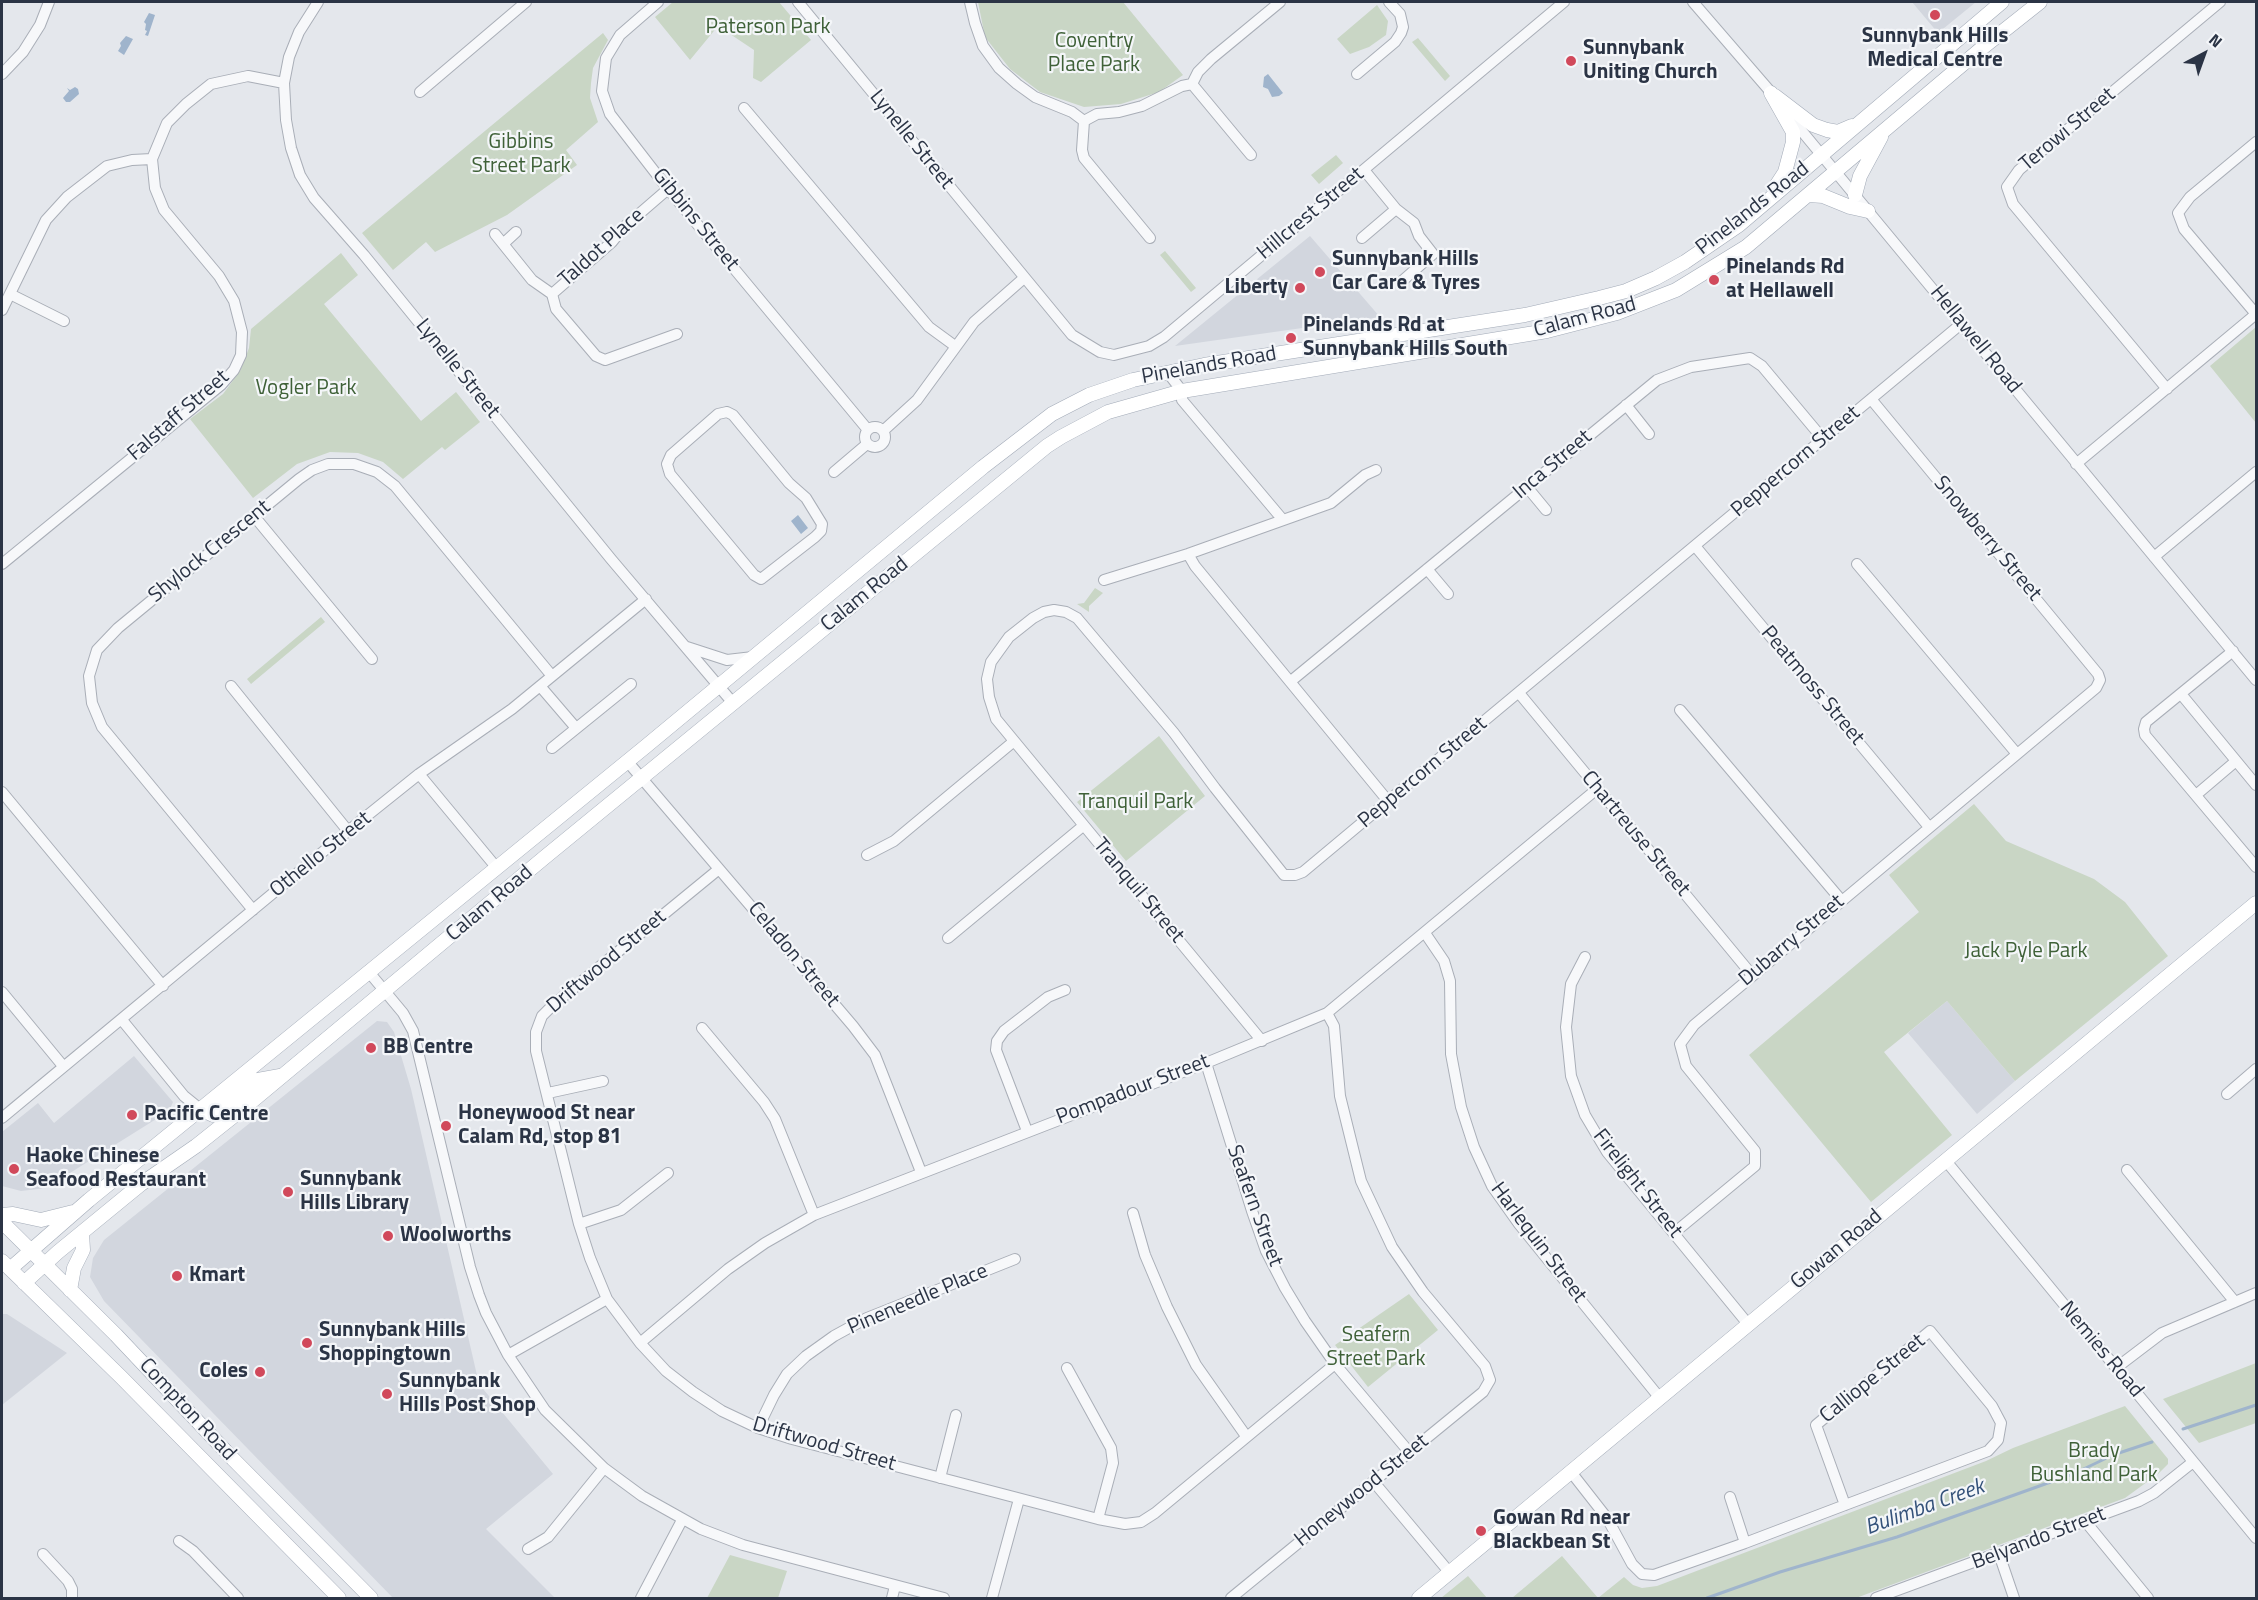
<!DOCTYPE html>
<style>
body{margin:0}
#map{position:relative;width:2258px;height:1600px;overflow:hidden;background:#e4e7ec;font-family:"Titillium Web",sans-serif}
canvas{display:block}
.frame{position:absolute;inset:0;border:3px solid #2b3445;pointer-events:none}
.north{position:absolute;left:2174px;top:24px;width:60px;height:60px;-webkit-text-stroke:4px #f4f6f9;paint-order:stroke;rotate:41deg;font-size:16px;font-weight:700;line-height:24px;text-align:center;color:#2b3445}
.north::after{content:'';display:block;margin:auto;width:21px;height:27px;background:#2b3445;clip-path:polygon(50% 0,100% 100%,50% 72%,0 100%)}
</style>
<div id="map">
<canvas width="2258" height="1600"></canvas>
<div class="frame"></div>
<div class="north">N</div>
</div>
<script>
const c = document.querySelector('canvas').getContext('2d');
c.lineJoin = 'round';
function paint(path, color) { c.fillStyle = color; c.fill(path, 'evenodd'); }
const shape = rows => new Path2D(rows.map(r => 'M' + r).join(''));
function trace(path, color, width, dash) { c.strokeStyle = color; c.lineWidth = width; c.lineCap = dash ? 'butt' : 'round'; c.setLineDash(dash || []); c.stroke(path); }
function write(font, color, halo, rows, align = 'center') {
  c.font = font + ' "Titillium Web",sans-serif'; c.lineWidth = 4.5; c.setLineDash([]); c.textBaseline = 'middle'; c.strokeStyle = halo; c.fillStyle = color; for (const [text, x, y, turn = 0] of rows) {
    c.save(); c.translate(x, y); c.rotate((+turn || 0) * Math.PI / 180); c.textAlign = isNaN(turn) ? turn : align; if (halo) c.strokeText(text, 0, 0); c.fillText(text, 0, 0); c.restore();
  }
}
const built = shape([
 [1912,2,1976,2,1938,33],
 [1310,236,1380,317,1175,346],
 [1947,1001,2015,1081,1977,1114,1908,1033],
 [377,1021,387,1022,394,1032,411,1089,479,1384,553,1474,486,1529,555,1598,393,1598,104,1301,90,1277,93,1258,104,1240],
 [134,1056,173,1102,169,1111,46,1188,21,1191,2,1186,2,1132,38,1103,54,1123],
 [2,1314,7,1314,67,1353,2,1405]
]);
const green = shape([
 [673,2,779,2,811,40,761,82,753,78,754,50,718,26,690,60,655,17],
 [978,2,1123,2,1183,75,1159,92,1121,104,1084,107,1040,92,1010,69,985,37],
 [1377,5,1388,21,1386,35,1369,47,1350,54,1337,39],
 [603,33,608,40,593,68,591,83,590,98,598,122,566,150,577,165,507,215,435,252,426,242,393,270,362,233],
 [1418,38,1450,76,1445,81,1412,42],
 [1336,155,1343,163,1319,184,1311,175],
 [1165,251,1196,288,1191,292,1160,255],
 [341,253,358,275,324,304,421,421,456,392,480,422,445,450,442,447,403,479,383,462,358,453,330,452,297,464,253,498,190,419,223,394,240,371,249,348,251,329],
 [2256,327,2256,423,2210,366],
 [1095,588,1103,593,1089,606,1089,612,1077,604,1084,603],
 [321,617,325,622,251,684,247,679],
 [1159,736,1205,796,1126,861,1077,802],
 [1974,804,2006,841,2094,879,2125,902,2168,956,2015,1081,1947,1001,1884,1052,1952,1135,1871,1202,1749,1055,1919,912,1889,875],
 [1409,1294,1438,1330,1368,1387,1335,1345],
 [2256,1363,2256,1423,2199,1443,2163,1399],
 [2125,1406,2168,1459,2168,1464,2158,1474,2125,1498,1856,1598,1512,1598,1562,1556,1598,1598,1624,1577,1633,1585,1642,1588,1657,1586,1986,1461,2013,1448],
 [730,1555,787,1571,778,1598,707,1598],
 [1468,1576,1487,1598,1441,1598]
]);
const water = shape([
 [149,13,155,15,148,36,145,35,147,31,145,30,146,24,144,22],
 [126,36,133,39,124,55,118,51,121,46,120,43],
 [1268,74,1283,93,1279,96,1272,97,1268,89,1263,87,1264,77],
 [75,87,78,89,79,94,70,102,66,102,63,98,69,91,67,88,70,90],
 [798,515,808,528,801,534,791,521]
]);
const stream = shape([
 [2183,1429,2256,1405],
 [1707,1598,1780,1572,1897,1537,2073,1474,2113,1455,2152,1442]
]);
const minor = shape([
 [318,2,299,32,289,57,284,83,286,120,291,148,300,175,314,198,364,255,611,559,733,703],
 [658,2,620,35,606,58,602,91,610,114,668,189,868,430],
 [798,2,1072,335,1100,352,1114,355,1149,346,1164,337,1564,2],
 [970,2,975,23,983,46,999,68,1017,84,1035,97,1072,112,1084,121,1097,114,1119,112,1142,106,1182,86,1192,84,1198,72,1211,59,1280,2],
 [1693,2,1775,97],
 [2,74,23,52,40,25,49,2],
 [1357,74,1395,42,1401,33,1403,27,1400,14,1389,2],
 [1192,84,1251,155],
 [420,92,526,2],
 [744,108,929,327,955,346],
 [1786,112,2256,680],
 [1084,121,1082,150,1084,158,1150,238],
 [1364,170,1396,209,1414,223,1419,236,1433,254,1401,282],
 [668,189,624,227,612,242,552,294,556,309,596,356,605,360,677,334],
 [495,234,532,280,552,294],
 [1362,238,1396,209],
 [503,244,516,232],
 [10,294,64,321],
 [2,310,46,220,67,197,107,166,132,160,152,159],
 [2256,314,2184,229,2178,213,2190,197,2256,142],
 [1168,373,1182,391,1182,400,1283,520],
 [2167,389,2013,204,2007,187,2019,170,2220,2],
 [1626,405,1649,434],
 [727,412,733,415,789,483,806,498,822,524,821,531,815,537,761,579,754,575,670,474,667,464,671,455,718,414,727,412],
 '865 437a10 10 0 1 1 20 0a10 10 0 1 1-20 0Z',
 [883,431,917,400,974,322,1024,278],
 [2076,464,2256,314],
 [834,472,867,444],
 [1527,487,1546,510],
 [254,516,372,659],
 [1695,546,1929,827],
 [1188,554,1195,566,1388,801],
 [2154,557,2256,472],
 [2,564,221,385,234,370,241,355,242,332,234,301,219,276,164,210,155,188,152,159,167,123,186,104,211,84,248,76,284,83],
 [1857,564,2017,754],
 [1427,569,1448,594],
 [1104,580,1188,554,1331,503,1365,475,1376,470],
 [687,647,727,660,753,657],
 [2233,651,2146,722,2144,729,2145,735,2256,867],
 [1291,681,1657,380,1691,367,1750,358,1762,366,1823,439],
 [231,686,348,831],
 [540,686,576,728],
 [1519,693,1752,975],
 [2181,694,2256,785],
 [1680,710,1841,900],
 [552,748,631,684],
 [627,761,853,1026,875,1055,921,1172],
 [419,774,496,867],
 [2,792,163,986],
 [2196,795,2236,761],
 [867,855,894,841,1013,742],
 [719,869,553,1005,542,1016,536,1032,536,1051,579,1224,590,1258,607,1299,640,1343,666,1371,693,1392,722,1411,758,1428,792,1439,1098,1519,1125,1524,1141,1522,1155,1513,1335,1364],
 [253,910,102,727,92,703,89,676,97,650,118,628,299,479,312,470,328,464,354,464,377,472,395,486,552,676],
 [1425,933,1444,961,1450,981,1451,1054,1461,1107,1474,1147,1492,1186,1519,1224,1659,1397],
 [948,938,1083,826],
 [1585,957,1571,984,1566,1027,1571,1076,1585,1115,1607,1152,1748,1324],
 [368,971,403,1013,413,1031,470,1267,479,1295,486,1313,508,1355,545,1410,604,1468,642,1496,701,1529,743,1545,944,1598],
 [2,992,63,1066],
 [122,1020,184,1096,200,1109],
 [702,1028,764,1102,775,1119,814,1215],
 [1262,1041,996,719,989,697,987,679,991,662,1009,637,1033,618,1044,612,1054,610,1066,612,1077,618,1174,733,1215,788,1284,875,1295,875,1303,872,1388,801,1961,324],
 [1206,1063,1252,1211,1266,1251,1285,1288,1305,1321,1335,1364,1410,1453],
 [548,1093,603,1081],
 [2227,1094,2256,1069],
 [2,1118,348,831,419,774,512,709,646,599],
 [1027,1131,996,1050,997,1041,1004,1031,1048,997,1065,990],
 [1946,1161,2256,1538],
 [2127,1170,2235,1302],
 [1133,1213,1145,1255,1167,1307,1196,1365,1246,1436],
 [579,1224,621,1210,668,1173],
 [1674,1233,1755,1166,1755,1151,1686,1066,1680,1044,1694,1025,2096,688,2100,680,2098,674,1871,399],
 [640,1343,728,1269,765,1243,814,1215,1206,1063,1327,1013,1597,789],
 [508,1355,607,1299],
 [1067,1368,1111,1448,1113,1463,1098,1519],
 [2116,1368,2162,1333,2256,1293],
 [758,1428,774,1395,787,1374,806,1356,834,1336,867,1318,1015,1259],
 [1571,1472,1607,1518,1632,1564,1642,1574,1654,1575,1745,1543,1845,1505,1988,1451,1998,1440,2001,1423,1992,1406,1930,1331,1816,1425,1845,1505],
 [940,1478,956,1415],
 [1373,1481,1450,1573],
 [1730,1497,1745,1543],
 [2085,1521,2148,1598],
 [179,1541,193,1551,238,1598],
 [528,1549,548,1537,604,1468],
 [43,1554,68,1581,72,1589,72,1598],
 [1999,1554,2014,1598],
 [641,1598,682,1520],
 [892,1598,895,1586],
 [992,1598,1019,1499],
 [1231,1598,1483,1392,1490,1380,1485,1366,1423,1292,1392,1247,1361,1181,1340,1096,1334,1026,1327,1013],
 [1876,1598,2139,1501,2154,1493,2193,1462]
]);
const major = shape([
 [1771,93,1793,132,1793,142,1785,172,1774,189],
 [1775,96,1813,125,1827,130,1838,132,1852,126],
 [1809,195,1823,196,1850,207,1868,211],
 [1855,195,1860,176,1881,137],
 [200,1109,213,1115,258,1080,280,1076],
 [2,1215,13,1214,41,1220,73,1212],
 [2,1222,116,1335,233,1459,371,1598],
 [2,1261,121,1377,339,1598],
 [10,1269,89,1200,645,747,983,467,1052,414,1089,395,1133,380,1204,365,1525,315,1599,298,1626,291,1656,278,1685,262,1739,225,2002,2],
 [24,1283,58,1252,141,1184,196,1146,245,1107,545,857,1047,446,1061,437,1108,412,1182,391,1547,331,1617,313,1676,290,1746,247,1982,48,2040,2],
 [70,1290,74,1268,83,1250,82,1233],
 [1419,1598,2256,903]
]);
const markers = [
 [1935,15,6,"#d1495b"],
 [1571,61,6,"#d1495b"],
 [1320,272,6,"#d1495b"],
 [1714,280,6,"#d1495b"],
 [1300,288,6,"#d1495b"],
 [1291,338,6,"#d1495b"],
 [371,1048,6,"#d1495b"],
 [132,1115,6,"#d1495b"],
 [446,1126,6,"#d1495b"],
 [14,1169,6,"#d1495b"],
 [288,1192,6,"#d1495b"],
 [388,1236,6,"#d1495b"],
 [177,1276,6,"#d1495b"],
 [307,1343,6,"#d1495b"],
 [260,1372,6,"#d1495b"],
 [387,1394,6,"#d1495b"],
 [1481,1531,6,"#d1495b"]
];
const parkNames = [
 ["Paterson Park",768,28],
 ["Coventry",1094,42],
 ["Place Park",1094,66],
 ["Gibbins",521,143],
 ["Street Park",521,167],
 ["Vogler Park",306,389],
 ["Tranquil Park",1136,803],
 ["Jack Pyle Park",2026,952],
 ["Seafern",1376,1336],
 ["Street Park",1376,1360],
 ["Brady",2094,1452],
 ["Bushland Park",2094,1476]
];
const poiNames = [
 ["Sunnybank Hills",1935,37,"center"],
 ["Medical Centre",1935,61,"center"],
 ["Sunnybank",1583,49],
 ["Uniting Church",1583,73],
 ["Sunnybank Hills",1332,260],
 ["Car Care & Tyres",1332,284],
 ["Pinelands Rd",1726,268],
 ["at Hellawell",1726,292],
 ["Liberty",1288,288,"right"],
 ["Pinelands Rd at",1303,326],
 ["Sunnybank Hills South",1303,350],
 ["BB Centre",383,1048],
 ["Honeywood St near",458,1114],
 ["Calam Rd, stop 81",458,1138],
 ["Pacific Centre",144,1115],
 ["Haoke Chinese",26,1157],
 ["Seafood Restaurant",26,1181],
 ["Sunnybank",300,1180],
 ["Hills Library",300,1204],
 ["Woolworths",400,1236],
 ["Kmart",189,1276],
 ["Sunnybank Hills",319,1331],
 ["Shoppingtown",319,1355],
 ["Coles",248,1372,"right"],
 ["Sunnybank",399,1382],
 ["Hills Post Shop",399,1406],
 ["Gowan Rd near",1493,1519],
 ["Blackbean St",1493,1543]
];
const streetNames = [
 ["Terowi Street",2068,130,-40],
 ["Lynelle Street",911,140,51],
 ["Pinelands Road",1753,209,-38],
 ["Hillcrest Street",1311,214,-40],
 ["Gibbins Street",695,220,51],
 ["Taldot Place",602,248,-42],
 ["Calam Road",1585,318,-15],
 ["Hellawell Road",1975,340,51],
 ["Pinelands Road",1209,366,-10],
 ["Lynelle Street",457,369,51],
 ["Falstaff Street",179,416,-41],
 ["Peppercorn Street",1796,462,-40],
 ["Inca Street",1553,465,-40],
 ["Snowberry Street",1987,539,50],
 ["Shylock Crescent",210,552,-39],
 ["Calam Road",865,595,-39],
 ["Peatmoss Street",1812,686,50],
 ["Peppercorn Street",1423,773,-40],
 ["Chartreuse Street",1635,834,50],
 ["Othello Street",321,855,-39],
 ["Tranquil Street",1138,891,50],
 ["Calam Road",490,904,-40],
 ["Dubarry Street",1792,941,-40],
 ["Celadon Street",793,955,50],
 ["Driftwood Street",607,962,-40],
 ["Pompadour Street",1133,1090,-21],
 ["Firelight Street",1637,1184,52],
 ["Seafern Street",1254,1206,70],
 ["Harlequin Street",1538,1243,53],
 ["Gowan Road",1837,1250,-40],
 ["Pineneedle Place",918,1300,-23],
 ["Nemies Road",2101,1350,50],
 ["Calliope Street",1873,1379,-39],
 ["Compton Road",187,1410,47],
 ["Driftwood Street",824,1445,16],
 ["Honeywood Street",1362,1491,-39],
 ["Belyando Street",2039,1539,-21]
];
const waterNames = [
 ["Bulimba Creek",1925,1508,-20]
];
paint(built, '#d2d6de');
paint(green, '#c9d6c5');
paint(water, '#9fb4cc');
trace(stream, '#9fb4cc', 3);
trace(minor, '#a9aeb7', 12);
trace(major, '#a3abb8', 15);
trace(minor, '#f7f8fa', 10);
trace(major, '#fff', 14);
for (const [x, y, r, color] of markers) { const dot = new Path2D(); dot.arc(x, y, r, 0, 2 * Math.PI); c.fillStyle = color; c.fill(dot); trace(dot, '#f4f6f9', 2); }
write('21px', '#3f6138', '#f4f6f9', parkNames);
write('bold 21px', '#2b3445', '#f4f6f9', poiNames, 'left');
write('21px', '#2b3445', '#f4f6f9', streetNames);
write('italic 22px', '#34527a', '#f4f6f9', waterNames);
</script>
